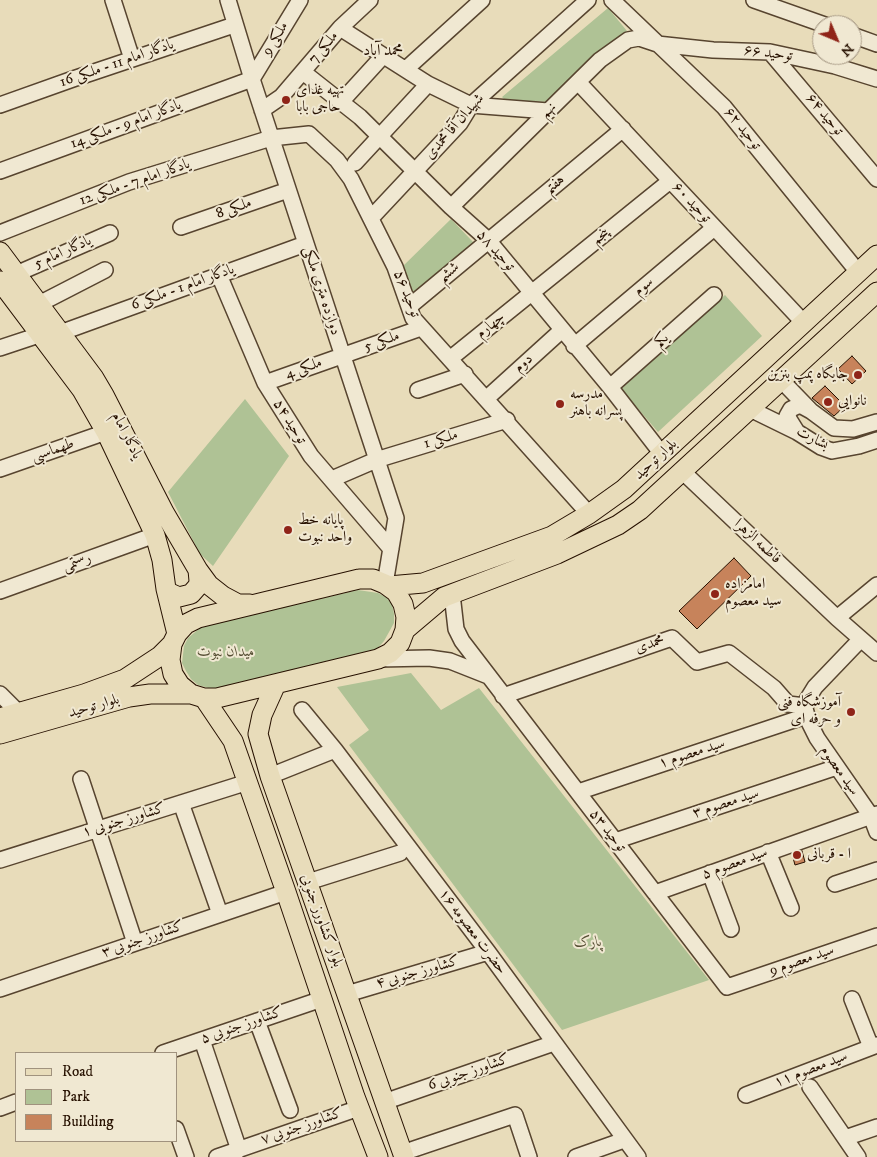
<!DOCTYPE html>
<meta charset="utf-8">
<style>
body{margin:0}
#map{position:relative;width:877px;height:1157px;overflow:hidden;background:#e8dcba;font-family:"IM FELL DW Pica",serif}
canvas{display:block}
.legend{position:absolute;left:15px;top:1052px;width:162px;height:90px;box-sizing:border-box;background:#f0e8d2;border:1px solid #a0927e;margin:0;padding:6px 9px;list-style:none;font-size:15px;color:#271101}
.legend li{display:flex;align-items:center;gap:10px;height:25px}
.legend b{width:25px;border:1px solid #a0927e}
.north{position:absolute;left:812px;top:15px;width:50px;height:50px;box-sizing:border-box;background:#f0e8d2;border:1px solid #a0927e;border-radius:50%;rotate:135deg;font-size:14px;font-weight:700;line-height:20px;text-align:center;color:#271101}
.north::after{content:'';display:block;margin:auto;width:18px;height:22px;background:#8f2418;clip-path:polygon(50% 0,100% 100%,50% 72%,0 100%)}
</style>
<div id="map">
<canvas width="877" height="1157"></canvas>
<ul class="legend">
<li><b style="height:6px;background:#e8dcba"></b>Road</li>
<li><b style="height:14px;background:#afc295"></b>Park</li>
<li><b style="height:14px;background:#c7835b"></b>Building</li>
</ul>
<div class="north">N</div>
</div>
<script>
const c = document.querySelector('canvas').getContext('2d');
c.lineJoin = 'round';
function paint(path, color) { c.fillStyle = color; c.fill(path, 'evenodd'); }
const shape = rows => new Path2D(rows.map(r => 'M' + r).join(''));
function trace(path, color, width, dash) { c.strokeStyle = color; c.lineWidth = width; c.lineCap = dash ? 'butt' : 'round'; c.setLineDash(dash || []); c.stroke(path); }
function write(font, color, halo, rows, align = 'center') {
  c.font = font + ' "IM FELL DW Pica",Amiri,serif'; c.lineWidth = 4; c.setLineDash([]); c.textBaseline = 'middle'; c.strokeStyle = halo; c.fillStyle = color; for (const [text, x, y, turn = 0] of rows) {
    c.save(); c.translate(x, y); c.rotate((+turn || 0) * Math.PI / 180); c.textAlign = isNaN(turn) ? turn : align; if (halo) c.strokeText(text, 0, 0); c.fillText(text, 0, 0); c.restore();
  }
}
const green = shape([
 [608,8,627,31,547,102,505,100,502,97],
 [451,219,474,243,414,297,402,267],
 [725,295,762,336,658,432,621,389],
 [245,399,289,456,213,566,200,554,168,492],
 [358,590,378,593,386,597,392,604,394,614,394,623,384,641,377,649,212,689,198,685,191,679,186,671,182,663,184,646,188,638,200,628,208,625],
 [411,673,441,710,479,688,709,980,562,1030,349,745,369,730,337,687]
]);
const building = shape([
 [852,356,866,371,852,384,838,369,852,356],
 [825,386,845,406,834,416,812,398,825,386],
 [734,558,751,576,697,629,679,611,734,558],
 [802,851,805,862,795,865,792,854,802,851]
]);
const minor = shape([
 [113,0,132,59],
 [228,0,252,79,396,518,385,584],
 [612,0,724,107,858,272],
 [754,0,825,25],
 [340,28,370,0],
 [852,35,877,44],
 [770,52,877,179],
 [406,69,482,0],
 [303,72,360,117,451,207,488,240,610,387,662,454],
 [578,82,804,323],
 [341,102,383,56],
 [0,105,73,79,234,25],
 [262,110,281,97,340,28,428,84,471,105,548,111],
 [355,163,428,84],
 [0,171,252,79,300,0],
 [451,207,600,60,628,40,639,38,657,44,713,50,770,52,835,66,877,79],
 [371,218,460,123,471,105,588,0],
 [181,227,288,190],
 [0,233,129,182,271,138,309,134,337,160,351,179,395,267,413,318,589,514],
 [16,274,110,233],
 [219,275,265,383,311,456,391,549],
 [39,304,105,270],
 [410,306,623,129],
 [60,333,305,244],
 [574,346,714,228],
 [0,348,39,335],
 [451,358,670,181],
 [781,380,811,411,834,428,853,429,877,422],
 [265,383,421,328],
 [610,387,714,295],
 [418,390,465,374],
 [487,398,562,330],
 [750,409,797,432,821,447,832,451,859,446,877,440],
 [797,432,787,416,791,409,800,405,811,411],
 [0,469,106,432],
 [682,471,837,618,877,653],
 [332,479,376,460,507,420],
 [0,591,155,535],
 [452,594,456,629,462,641,727,987,877,936],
 [837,618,877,585],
 [861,639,815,687,807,700,805,709,809,722,817,738,871,816,877,832],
 [378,659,429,658,450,661,488,676],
 [0,694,18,712],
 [503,696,672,638,697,662,729,653,774,688,788,704,805,706],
 [302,710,335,750,488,952,638,1157],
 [270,776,335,750],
 [81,779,135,943],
 [578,792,806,716],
 [181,803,220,914],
 [615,841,837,767],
 [768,852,791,908],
 [0,860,248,782],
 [710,873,731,929],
 [308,882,400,853],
 [835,884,877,870],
 [655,893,877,814],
 [0,989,286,892],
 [347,994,488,952],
 [852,999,871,1047],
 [257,1021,290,1110],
 [202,1040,239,1150],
 [163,1053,322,999],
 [810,1087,858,1157],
 [746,1095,877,1045],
 [384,1102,554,1043],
 [0,1108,16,1102],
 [176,1129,186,1157],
 [845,1138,877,1127],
 [402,1153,515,1115,529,1157],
 [217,1157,359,1108],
 [576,1157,624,1140]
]);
const major = shape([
 [0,252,94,378,104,395,164,512,198,570,209,585,223,596,238,604,250,604],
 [0,281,82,390,106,432,155,535,162,560,166,589,177,634],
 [359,579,373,579,385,584,396,592,403,604,406,617,405,630,400,643,390,653,378,659,217,698,204,698,191,694,180,685,173,674,170,660,172,644,177,634,186,624,198,618,359,579],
 [389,586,423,583,552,536,589,514,624,489,877,255],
 [166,589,170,593,179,597,191,594,198,586,199,581,198,570],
 [405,630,444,597,557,554,618,525,640,510,877,292],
 [276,684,262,715,258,734,270,776,404,1157],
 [204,698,233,741,286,892,355,1097,378,1157],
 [0,718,84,694,125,679,160,656,172,644],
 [0,734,129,697,150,694,191,694]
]);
const markers = [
 [286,100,5,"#8f2418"],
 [858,375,5,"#8f2418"],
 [828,402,5,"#8f2418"],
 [560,404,5,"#8f2418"],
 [288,530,5,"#8f2418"],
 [715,594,5,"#8f2418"],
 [851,712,5,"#8f2418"],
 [797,855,5,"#8f2418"]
];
const streetNames = [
 ["ملکی 9",276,39,-59],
 ["ملکی 7",324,48,-50],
 ["توحید ۶۶",768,54,7],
 ["یادگار امام 11 - ملکی 16",117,64,-19],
 ["نهم",549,111,-45],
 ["توحید ۶۴",824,115,50],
 ["یادگار امام 9 - ملکی 14",126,125,-20],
 ["شهیدان آقا محمدی",455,127,-49],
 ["توحید ۶۲",742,129,51],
 ["یادگار امام 7 - ملکی 12",135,183,-19],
 ["هفتم",555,185,-39],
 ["توحید ۶۰",691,203,47],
 ["ملکی 8",234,209,-19],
 ["پنجم",601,237,-39],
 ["توحید ۵۸",495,251,48],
 ["یادگار امام 5",63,253,-24],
 ["ششم",449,273,-40],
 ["سوم",644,287,-40],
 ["یادگار امام 1 - ملکی 6",183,288,-20],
 ["دوازده متری ملکی",321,291,72],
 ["توحید ۵۶",406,294,68],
 ["چهارم",491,326,-39],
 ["یکم",662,341,-42],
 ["ملکی 5",382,342,-20],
 ["دوم",524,364,-42],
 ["ملکی 4",304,369,-20],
 ["توحید ۵۴",289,422,58],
 ["یادگار امام",126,436,63],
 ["بشارت",812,439,27],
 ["ملکی 1",441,440,-17],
 ["طهماسبی",53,451,-19],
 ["بلوار توحید",656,460,-43],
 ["فاطمه الزهرا",757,542,43],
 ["رستمی",77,563,-20],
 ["محمدی",650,645,-19],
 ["بلوار توحید",94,707,-16],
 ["سید معصوم ۱",692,754,-18],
 ["سید معصوم",839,771,55],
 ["سید معصوم ۳",726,804,-18],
 ["کشاورز جنوبی ۱",124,821,-17],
 ["توحید ۵۳",607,831,52],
 ["سید معصوم ۵",735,864,-20],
 ["بلوار کشاورز جنوبی",321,921,70],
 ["حضرت معصومه ۱۶",472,932,53],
 ["کشاورز جنوبی ۳",143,940,-19],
 ["سید معصوم 9",802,961,-19],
 ["کشاورز جنوبی ۴",418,973,-16],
 ["کشاورز جنوبی ۵",242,1026,-19],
 ["سید معصوم ۱۱",811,1070,-21],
 ["کشاورز جنوبی 6",469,1073,-19],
 ["کشاورز جنوبی ۷",302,1127,-19]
];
const poiNames = [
 ["تهیه غذای",296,91],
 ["حاجی بابا",296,108],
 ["جایگاه پمپ بنزین",848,375,"right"],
 ["مدرسه",570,395],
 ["پسرانه باهنر",570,412],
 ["نانواییِ",838,402],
 ["پایانه خط",298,521],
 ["واحد نبوت",298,538],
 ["امامزاده",725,585],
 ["سید معصوم",725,602],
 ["آموزشگاه فنی",841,703,"right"],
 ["و حرفه ای",841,720,"right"],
 ["ا - قربانی",807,855]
];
const parkNames = [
 ["میدان نبوت",226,653],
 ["پارک",588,943]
];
const neighbourhoodNames = [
 ["محمد آباد",383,52]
];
paint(green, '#afc295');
paint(building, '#c7835b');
trace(building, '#271101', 1);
trace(minor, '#57442f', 18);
trace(major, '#271101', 21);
trace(minor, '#f0e8d2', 15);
trace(major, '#e8dcba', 19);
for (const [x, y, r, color] of markers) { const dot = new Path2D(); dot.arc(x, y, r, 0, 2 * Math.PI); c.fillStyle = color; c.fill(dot); trace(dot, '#f0e8d2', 2); }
write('15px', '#271101', '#f0e8d2', streetNames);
write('15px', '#271101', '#f0e8d2', poiNames, 'left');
write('italic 15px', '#574f35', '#f0e8d2', parkNames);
write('16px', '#271101', '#f0e8d2', neighbourhoodNames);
</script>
